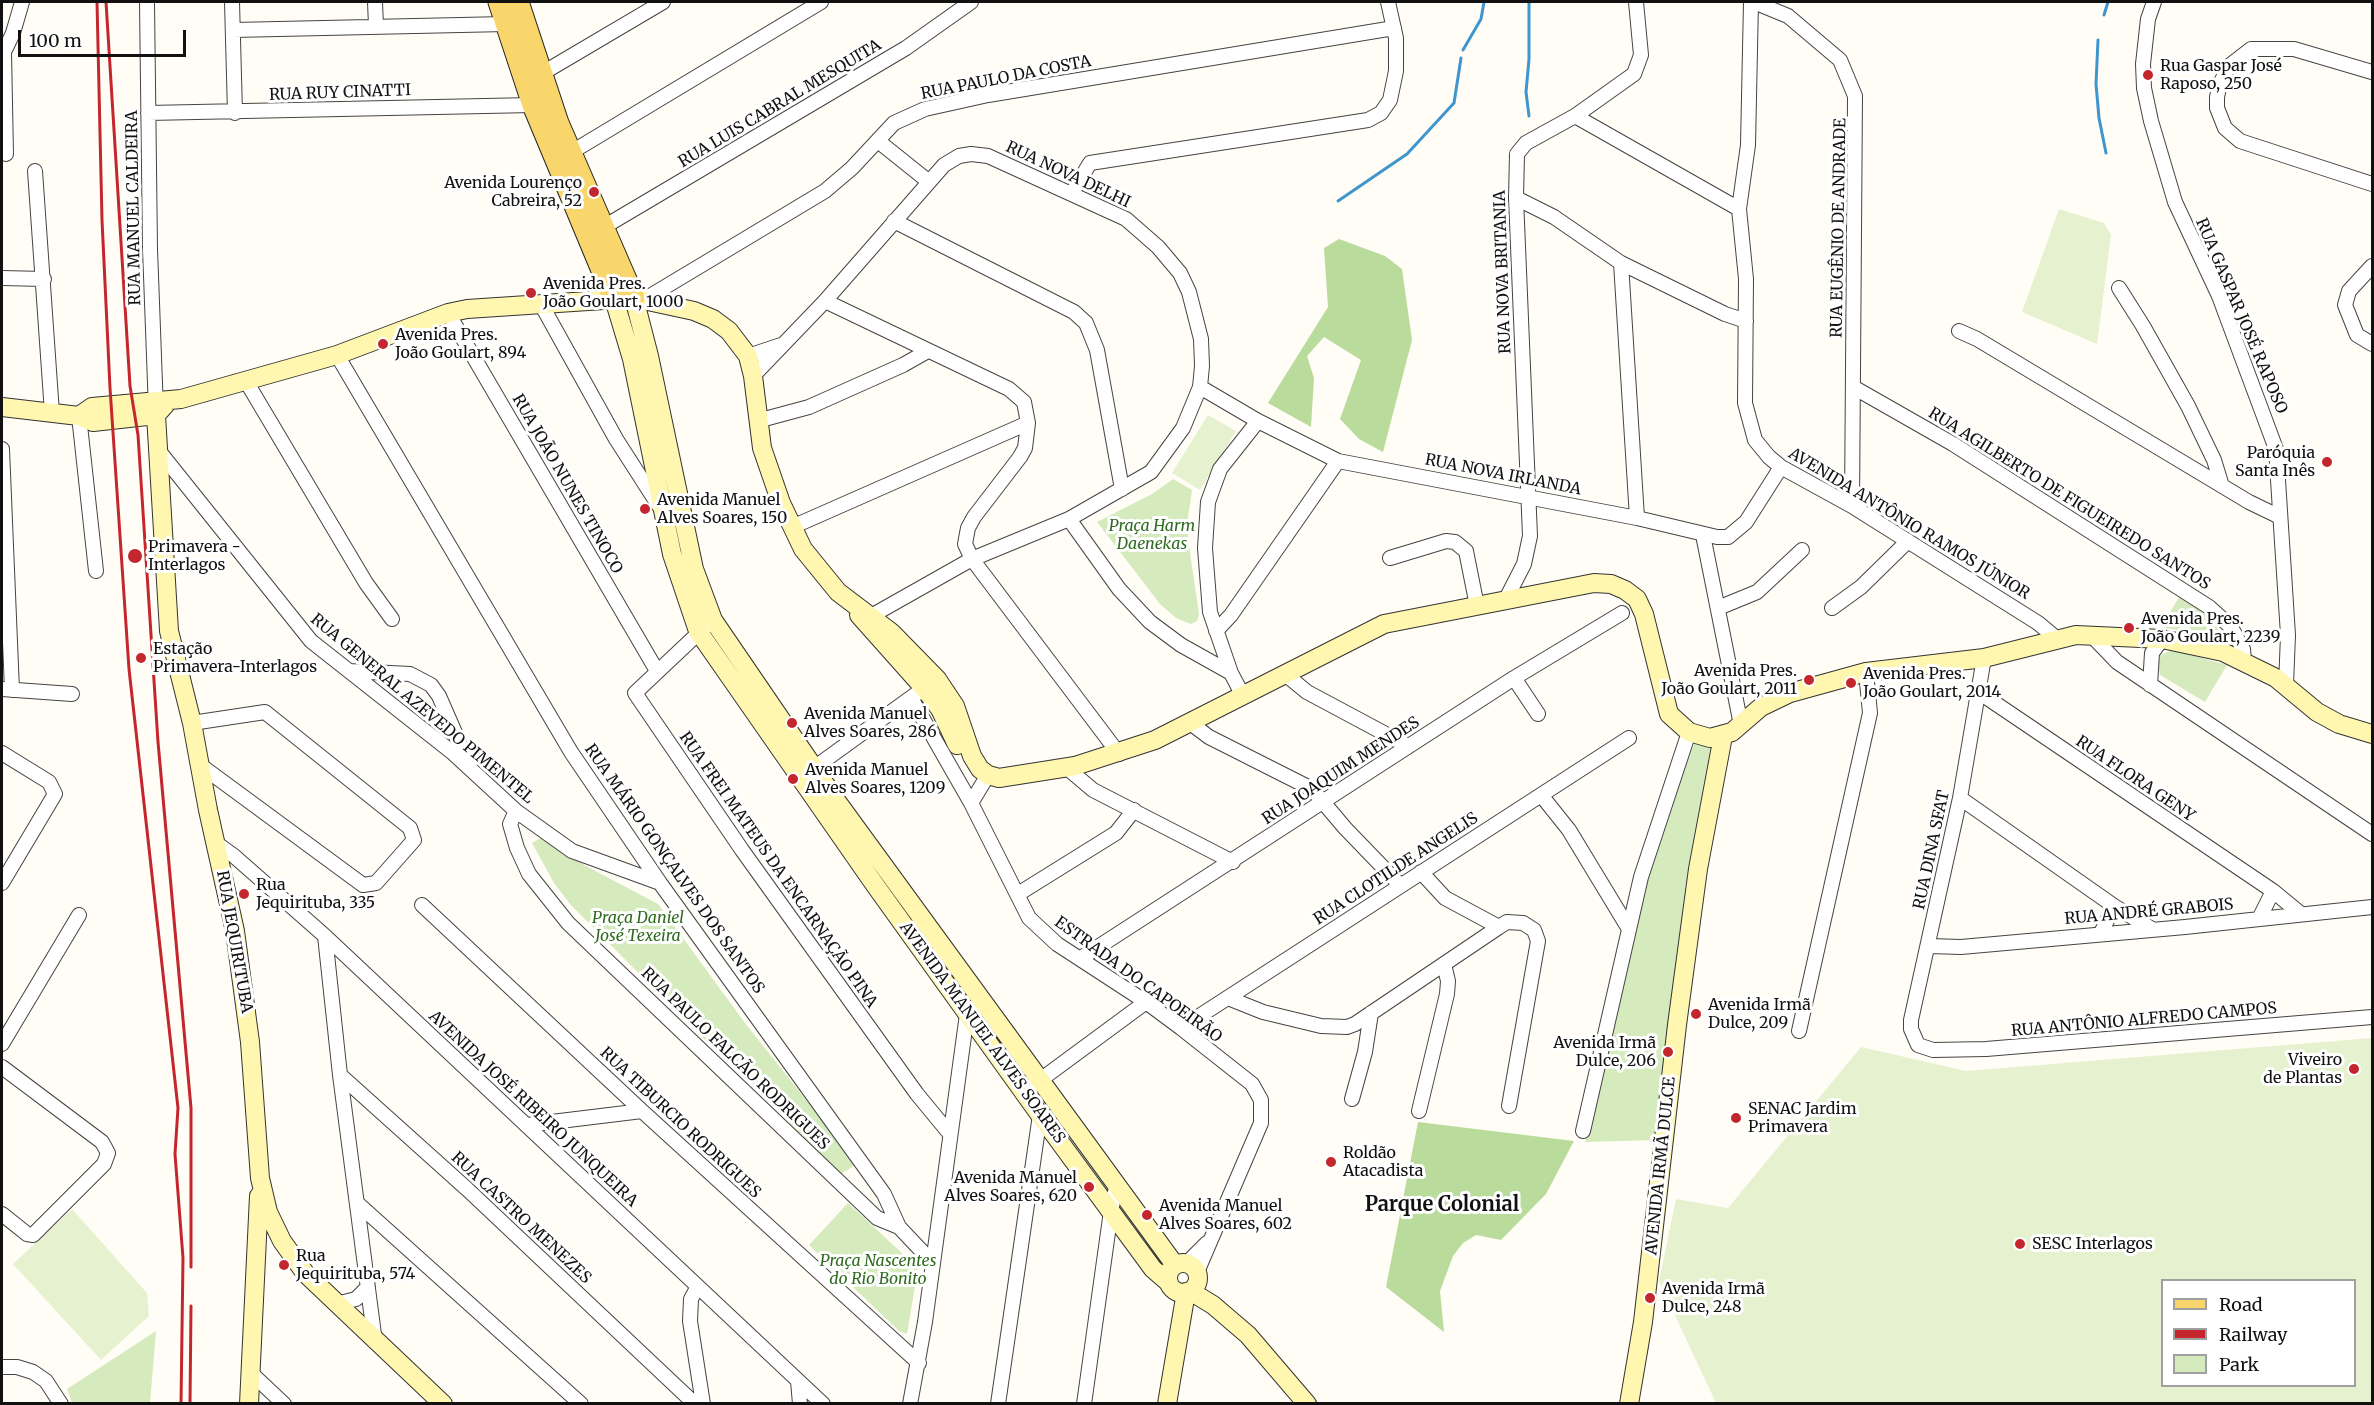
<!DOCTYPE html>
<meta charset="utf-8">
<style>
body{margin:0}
#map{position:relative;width:2374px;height:1405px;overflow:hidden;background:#fffdf5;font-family:Merriweather,serif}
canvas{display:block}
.frame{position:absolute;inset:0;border:3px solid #111;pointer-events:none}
.legend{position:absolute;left:2161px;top:1279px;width:195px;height:108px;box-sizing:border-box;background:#fff;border:2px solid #a0a0a0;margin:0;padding:8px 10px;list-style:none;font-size:18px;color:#111}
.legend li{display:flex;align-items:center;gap:12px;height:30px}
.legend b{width:30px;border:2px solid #a0a0a0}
.scale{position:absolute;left:18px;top:30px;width:168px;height:27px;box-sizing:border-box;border:3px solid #111;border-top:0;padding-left:8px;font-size:18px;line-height:21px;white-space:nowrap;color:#111;-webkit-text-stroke:4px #fff;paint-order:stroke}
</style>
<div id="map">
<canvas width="2374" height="1405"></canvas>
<div class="frame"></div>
<ul class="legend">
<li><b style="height:8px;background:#f9d66b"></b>Road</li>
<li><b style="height:8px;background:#c4262e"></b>Railway</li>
<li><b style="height:16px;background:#d5ebbd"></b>Park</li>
</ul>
<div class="scale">100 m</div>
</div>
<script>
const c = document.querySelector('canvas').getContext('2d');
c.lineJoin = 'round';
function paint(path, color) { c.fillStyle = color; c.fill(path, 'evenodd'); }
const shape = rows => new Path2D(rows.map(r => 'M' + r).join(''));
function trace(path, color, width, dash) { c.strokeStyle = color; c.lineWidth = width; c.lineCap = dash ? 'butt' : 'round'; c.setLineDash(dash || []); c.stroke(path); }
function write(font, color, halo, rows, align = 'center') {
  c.font = font + ' Merriweather,serif'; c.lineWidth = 6; c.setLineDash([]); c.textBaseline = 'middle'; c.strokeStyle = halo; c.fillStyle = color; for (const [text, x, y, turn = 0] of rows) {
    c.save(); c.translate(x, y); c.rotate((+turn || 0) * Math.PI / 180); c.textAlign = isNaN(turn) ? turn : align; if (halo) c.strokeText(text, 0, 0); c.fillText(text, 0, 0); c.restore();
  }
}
const green = shape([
 [1173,479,1192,490,1188,517,1188,539,1199,614,1197,621,1191,624,1176,618,1160,604,1097,522,1152,494],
 [2181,594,2215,623,2221,638,2161,627],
 [2172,650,2227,665,2205,702,2160,675,2158,664,2161,655],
 [1695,741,1718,744,1700,808,1691,861,1656,1140,1585,1142,1651,859],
 [546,835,584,865,658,904,745,1023,857,1164,839,1175,757,1088,710,1045,570,904,554,883,532,843],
 [848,1203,918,1268,907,1334,899,1331,809,1245],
 [156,1331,150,1403,72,1403,67,1389]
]);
const forest = shape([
 [1339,239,1385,256,1402,269,1412,340,1383,452,1359,439,1340,419,1361,360,1324,337,1307,356,1314,378,1311,427,1268,403,1328,307,1324,248],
 [1418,1122,1574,1141,1546,1194,1501,1240,1476,1235,1463,1243,1453,1256,1440,1291,1444,1332,1386,1287]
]);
const pitch = shape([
 [2059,209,2104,223,2111,235,2097,344,2022,312],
 [1208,415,1236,431,1200,490,1172,473],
 [2372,1038,2372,1403,1716,1403,1659,1281,1676,1199,1728,1208,1861,1047,1966,1071],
 [2162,1280,2354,1280,2354,1386,2162,1386],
 [72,1209,147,1293,149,1316,101,1360,13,1264]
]);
const stream = shape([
 [1529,2,1529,59,1526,92,1529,116],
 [2104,15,2108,2],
 [2098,40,2096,84,2099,118,2106,153],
 [1463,50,1481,19,1484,2],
 [1338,201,1407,154,1454,103,1461,58]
]);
const street = shape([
 [147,2,150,249,156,410],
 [232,2,235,113],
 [375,2,376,26],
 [1751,2,1748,145,1739,209,1746,279,1745,403,1755,440,1769,457,1781,467,1852,506,2038,623,2056,638],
 [1754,2,1788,16,1840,60,1855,96,1852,506],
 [2154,2,2148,19,2143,64,2144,88,2151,121,2175,202,2219,296,2276,449,2288,635,2286,685],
 [233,30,506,24],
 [2372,72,2294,49,2251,49,2229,66,2220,84,2217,97,2217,108,2225,128,2240,141,2372,184],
 [541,74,663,2],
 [148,113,533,105],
 [1575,116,1739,209],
 [878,141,928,181],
 [6,154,4,52,13,33,22,2],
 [565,156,821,2],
 [35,171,52,413],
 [1072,193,1090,163,1368,120,1381,113,1390,100,1396,71,1396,38,1388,2],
 [1516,198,1554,217,1621,263,1725,314,1746,321],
 [894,221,1074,312,1086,323,1097,350,1122,489],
 [602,228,906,48,971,2],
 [1621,263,1637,518],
 [2372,266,2349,291,2345,305,2357,335,2372,344],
 [2,278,44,279],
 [2119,288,2143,326,2188,406,2214,460,2222,486],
 [645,299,825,191,852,168,894,123,925,109,988,95,1394,28],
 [825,301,1009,389,1024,402,1028,423,1025,448,1020,457,974,517,968,528,965,544,972,559,1119,754],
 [541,304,616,439,659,506],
 [448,313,657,671],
 [1959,331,1977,339,2249,502,2280,517],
 [337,355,571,752,660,883,884,1194,899,1227,933,1263],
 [748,356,781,345],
 [753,376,825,301,944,165,959,156,971,154,988,156,1126,219,1158,247,1180,273,1189,292,1201,339,1202,366,1200,387,1183,428,1151,472,1069,519,972,559,864,620],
 [246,381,366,583,392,619],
 [1200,387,1258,421,1338,461,1637,518,1717,537,1728,537,1746,522,1781,467],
 [1853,387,1953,444,2209,607,2231,627,2243,649,2244,661],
 [79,416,96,571],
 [757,421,809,407,903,365,926,352],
 [2,449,12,690],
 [159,451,311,641,453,753,516,811,572,851,660,883],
 [1069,519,1119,589,1150,622,1181,645,1231,673,1242,694],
 [792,527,1028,423],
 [1703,535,1741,725],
 [1390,558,1446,541,1455,542,1466,551,1477,606],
 [1505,601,1524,564,1530,536,1516,198,1517,154,1526,143,1575,116,1634,74,1641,55,1636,2],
 [1718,608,1757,592,1802,550],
 [1832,608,1861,587,1908,541],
 [706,626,635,693,742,850,917,1094,950,1134],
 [1216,631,1231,615,1338,461],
 [2091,635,2117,662,2372,834],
 [1984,658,1960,798,1911,1020,1911,1029,1918,1045,1933,1050,1986,1049,2372,1017],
 [350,671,410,674,431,685,439,696,470,767],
 [1231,673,1210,612,1205,548,1208,502,1220,469,1258,421],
 [1285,674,1307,692,1408,746],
 [1514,678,1538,714],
 [2150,685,2152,653,2162,639],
 [2,689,72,694],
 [1980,693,2273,891,2301,914],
 [911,698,971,803],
 [1189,722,1209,737,1312,789,1345,828,1400,885],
 [192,723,265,712,410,828,414,840,376,883,363,885,200,765],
 [2,753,49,782,55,794,2,883],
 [1067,768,1093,790,1233,862],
 [807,773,930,684],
 [988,775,971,803,1029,918,1057,944,1146,1002,1181,1028,1252,1084,1261,1100,1261,1123,1197,1272],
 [1541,795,1569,830,1629,929],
 [1960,798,2114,906,2152,929],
 [516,811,510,824,517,848,529,874,568,923,877,1218,899,1227],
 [216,843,234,856,325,936,823,1404],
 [1421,872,1445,898,1499,927],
 [1018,894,1116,833,1134,810],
 [422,905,642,1111,919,1363],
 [2259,919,2273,891],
 [2101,933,2114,906],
 [325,936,340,1075,375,1342],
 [1929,946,1961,947,2185,927,2372,907],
 [1081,958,1514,678,1622,613],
 [1228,998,1263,1012,1321,1026,1347,1027,1355,1024,1499,927,1507,922,1523,923,1534,930,1538,941,1509,1106],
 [1181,1028,1629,738],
 [1799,1031,1870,713,1866,672],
 [2,1044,79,915],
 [2,1067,102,1142,108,1153,104,1164,33,1235,27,1234,2,1214],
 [340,1075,467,1189,695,1404],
 [1024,1092,1146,1002],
 [1352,1099,1365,1052,1371,1013],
 [1419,1111,1447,994,1448,981,1444,964],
 [527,1125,642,1111],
 [1583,1131,1641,877,1689,732],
 [357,1203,581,1404],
 [1187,1263,1207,1243],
 [697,1288,691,1299,690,1321,703,1404],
 [336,1304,356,1299,368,1287],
 [2,1367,17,1367,33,1372,46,1381,61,1404],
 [250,1372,284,1404],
 [798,1381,800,1404],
 [910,1404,925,1322,967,1014,983,1003],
 [998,1404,1040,1115],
 [1084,1404,1111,1211,1117,1183]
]);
const secondary = shape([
 [634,298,649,356,694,569,713,620,838,803,1175,1265],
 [614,299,632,359,672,554,698,631,875,885,1040,1115,1153,1269,1168,1282],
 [2,407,79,416,93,422,156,415,165,405],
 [156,415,169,631,192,723,208,810,235,931,250,1042,260,1178,268,1212,282,1241,305,1273,443,1404],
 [79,416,92,407,181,399,337,355,448,313,467,309,634,298,694,311,713,319,729,331,748,356,753,376,762,448,781,503,803,549,838,592,892,633,937,679,955,706,972,756,980,769,988,775,999,778,1075,766,1155,740,1384,624,1594,583,1611,584,1625,590,1637,599,1644,614,1669,714,1689,732,1710,738,1732,732,1761,707,1790,693,1866,672,1984,658,2076,635,2162,639,2223,652,2276,678,2317,712,2339,724,2372,734],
 [859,615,924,688,940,709,957,745],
 '1168 1278a15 15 0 1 1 30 0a15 15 0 1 1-30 0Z',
 [1190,1291,1213,1305,1248,1335,1307,1404],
 [249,1404,259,1196],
 [1167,1404,1186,1292],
 [1629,1404,1643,1322,1677,1025,1698,869,1723,736]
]);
const primary = shape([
 [499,2,533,105,614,299],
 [518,2,558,123,634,298]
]);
const rail = shape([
 [97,2,102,220,110,388,129,669,178,1108,175,1154,183,1258,181,1404],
 [106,2,130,386,138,435,158,742,191,1108,191,1267],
 [190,1404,191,1306]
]);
const markers = [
 [2148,75,6,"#c4262e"],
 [594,192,6,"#c4262e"],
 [531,293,6,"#c4262e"],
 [383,344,6,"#c4262e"],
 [2327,462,6,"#c4262e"],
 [645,509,6,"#c4262e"],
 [135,556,8,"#c4262e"],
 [2129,628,6,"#c4262e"],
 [141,658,6,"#c4262e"],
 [1809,680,6,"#c4262e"],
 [1851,683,6,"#c4262e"],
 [792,723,6,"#c4262e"],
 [793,779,6,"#c4262e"],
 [244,894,6,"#c4262e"],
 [1696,1014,6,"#c4262e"],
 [1668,1052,6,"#c4262e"],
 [2354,1069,6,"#c4262e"],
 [1736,1118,6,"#c4262e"],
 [1331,1162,6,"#c4262e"],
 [1089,1187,6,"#c4262e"],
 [1147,1215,6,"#c4262e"],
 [2020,1244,6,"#c4262e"],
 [284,1265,6,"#c4262e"],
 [1650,1298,6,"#c4262e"]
];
const poiNames = [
 ["Rua Gaspar José",2160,66],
 ["Raposo, 250",2160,84],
 ["Avenida Lourenço",582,183,"right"],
 ["Cabreira, 52",582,201,"right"],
 ["Avenida Pres.",543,284],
 ["João Goulart, 1000",543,302],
 ["Avenida Pres.",395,335],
 ["João Goulart, 894",395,353],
 ["Paróquia",2315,453,"right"],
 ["Santa Inês",2315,471,"right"],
 ["Avenida Manuel",657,500],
 ["Alves Soares, 150",657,518],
 ["Primavera -",148,547],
 ["Interlagos",148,565],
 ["Avenida Pres.",2141,619],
 ["João Goulart, 2239",2141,637],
 ["Estação",153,649],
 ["Primavera-Interlagos",153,667],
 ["Avenida Pres.",1797,671,"right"],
 ["João Goulart, 2011",1797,689,"right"],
 ["Avenida Pres.",1863,674],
 ["João Goulart, 2014",1863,692],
 ["Avenida Manuel",804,714],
 ["Alves Soares, 286",804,732],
 ["Avenida Manuel",805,770],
 ["Alves Soares, 1209",805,788],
 ["Rua",256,885],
 ["Jequirituba, 335",256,903],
 ["Avenida Irmã",1708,1005],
 ["Dulce, 209",1708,1023],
 ["Avenida Irmã",1656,1043,"right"],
 ["Dulce, 206",1656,1061,"right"],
 ["Viveiro",2342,1060,"right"],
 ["de Plantas",2342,1078,"right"],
 ["SENAC Jardim",1748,1109],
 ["Primavera",1748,1127],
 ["Roldão",1343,1153],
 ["Atacadista",1343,1171],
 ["Avenida Manuel",1077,1178,"right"],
 ["Alves Soares, 620",1077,1196,"right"],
 ["Avenida Manuel",1159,1206],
 ["Alves Soares, 602",1159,1224],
 ["SESC Interlagos",2032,1244],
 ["Rua",296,1256],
 ["Jequirituba, 574",296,1274],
 ["Avenida Irmã",1662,1289],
 ["Dulce, 248",1662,1307]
];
const streetNames = [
 ["RUA PAULO DA COSTA",1006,78,-11],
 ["RUA RUY CINATTI",340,93,-2],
 ["RUA LUIS CABRAL MESQUITA",780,104,-31],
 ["RUA NOVA DELHI",1068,175,25],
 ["RUA MANUEL CALDEIRA",134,208,-91],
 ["RUA EUGÊNIO DE ANDRADE",1839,228,-89],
 ["RUA NOVA BRITANIA",1503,272,-92],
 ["RUA GASPAR JOSÉ RAPOSO",2241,316,67],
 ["RUA NOVA IRLANDA",1503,475,11],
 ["RUA JOÃO NUNES TINOCO",567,484,60],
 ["RUA AGILBERTO DE FIGUEIREDO SANTOS",2069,499,32],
 ["AVENIDA ANTÔNIO RAMOS JÚNIOR",1909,524,31],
 ["RUA GENERAL AZEVEDO PIMENTEL",422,709,40],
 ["RUA JOAQUIM MENDES",1341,771,-33],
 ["RUA FLORA GENY",2135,779,34],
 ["RUA DINA SFAT",1932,850,-78],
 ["RUA MÁRIO GONÇALVES DOS SANTOS",674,869,55],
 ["RUA CLOTILDE ANGELIS",1396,869,-33],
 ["RUA FREI MATEUS DA ENCARNAÇÃO PINA",778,870,55],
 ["RUA ANDRÉ GRABOIS",2149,912,-5],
 ["RUA JEQUIRITUBA",234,942,80],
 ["ESTRADA DO CAPOEIRÃO",1138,980,36],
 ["RUA ANTÔNIO ALFREDO CAMPOS",2144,1020,-5],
 ["AVENIDA MANUEL ALVES SOARES",982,1033,54],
 ["RUA PAULO FALCÃO RODRIGUES",735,1059,44],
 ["AVENIDA JOSÉ RIBEIRO JUNQUEIRA",533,1109,43],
 ["RUA TIBURCIO RODRIGUES",680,1123,43],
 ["AVENIDA IRMÃ DULCE",1661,1166,-84],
 ["RUA CASTRO MENEZES",521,1218,43]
];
const parkNames = [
 ["Praça Harm",1152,526],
 ["Daenekas",1152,544],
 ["Praça Daniel",638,918],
 ["José Texeira",638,936],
 ["Praça Nascentes",878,1261],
 ["do Rio Bonito",878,1279]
];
const quarterNames = [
 ["Parque Colonial",1442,1205]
];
paint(green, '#d5ebbd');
paint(forest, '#b9dc9c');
paint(pitch, '#e6f2cf');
trace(stream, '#3f96cf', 3);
trace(street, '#444', 16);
trace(secondary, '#333', 20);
trace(primary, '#222', 23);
trace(street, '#fff', 14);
trace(secondary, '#fff6b0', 18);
trace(primary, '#f9d66b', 21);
trace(rail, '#c4262e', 3);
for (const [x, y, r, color] of markers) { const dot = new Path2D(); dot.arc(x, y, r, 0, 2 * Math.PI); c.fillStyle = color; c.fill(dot); trace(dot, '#fff', 2); }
write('16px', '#111', '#fff', poiNames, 'left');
write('16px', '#111', '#fff', streetNames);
write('italic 16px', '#2f6b1f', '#fff', parkNames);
write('bold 20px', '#111', '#fff', quarterNames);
</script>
